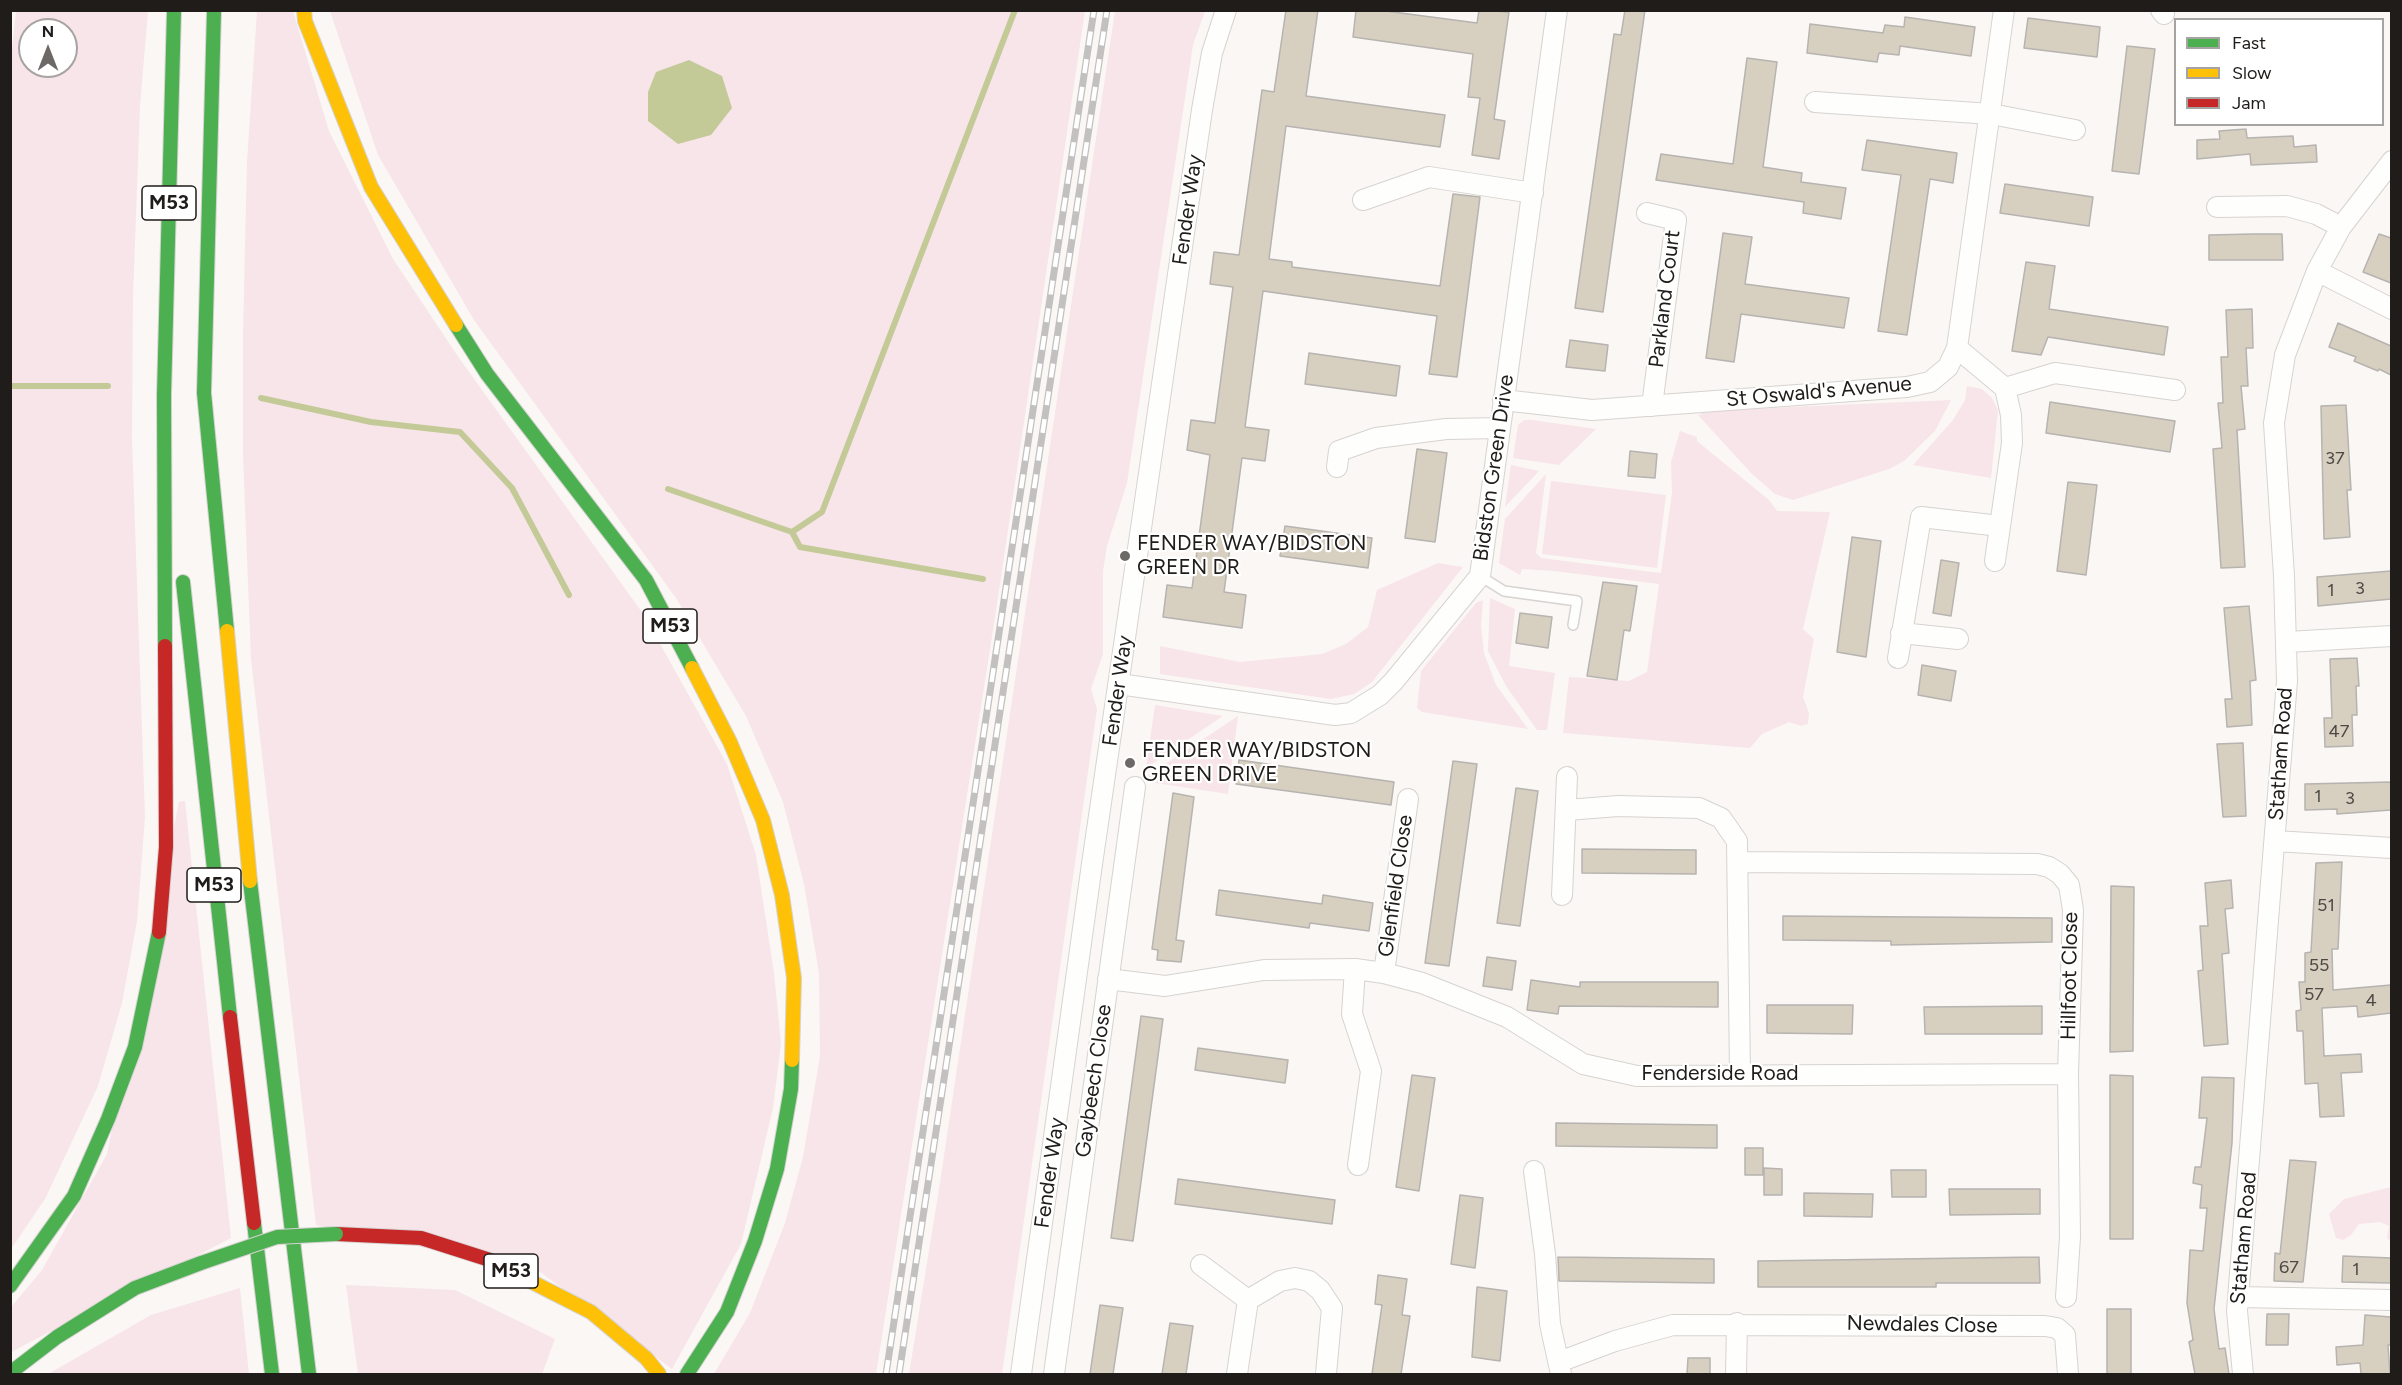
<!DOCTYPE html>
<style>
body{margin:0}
#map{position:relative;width:2402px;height:1385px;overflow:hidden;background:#fbf7f4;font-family:Figtree,sans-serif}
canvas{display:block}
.frame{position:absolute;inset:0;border:12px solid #1f1c1a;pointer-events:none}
.legend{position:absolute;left:2174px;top:18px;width:210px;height:108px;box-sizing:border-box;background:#fff;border:2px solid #a5a4a3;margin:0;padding:8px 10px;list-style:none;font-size:18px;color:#1f1c1a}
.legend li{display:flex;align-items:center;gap:12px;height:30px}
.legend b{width:30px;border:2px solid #a5a4a3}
.north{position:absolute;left:18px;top:18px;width:60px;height:60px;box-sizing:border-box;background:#fff;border:2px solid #a5a4a3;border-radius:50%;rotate:0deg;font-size:16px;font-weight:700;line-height:24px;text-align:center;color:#1f1c1a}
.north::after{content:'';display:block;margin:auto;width:21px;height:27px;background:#6c6966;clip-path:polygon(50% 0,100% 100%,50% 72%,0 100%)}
</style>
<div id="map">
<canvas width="2402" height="1385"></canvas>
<div class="frame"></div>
<ul class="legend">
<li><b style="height:8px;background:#4caf50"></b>Fast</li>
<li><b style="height:8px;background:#ffc107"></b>Slow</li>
<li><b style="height:8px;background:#c62828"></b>Jam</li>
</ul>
<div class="north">N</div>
</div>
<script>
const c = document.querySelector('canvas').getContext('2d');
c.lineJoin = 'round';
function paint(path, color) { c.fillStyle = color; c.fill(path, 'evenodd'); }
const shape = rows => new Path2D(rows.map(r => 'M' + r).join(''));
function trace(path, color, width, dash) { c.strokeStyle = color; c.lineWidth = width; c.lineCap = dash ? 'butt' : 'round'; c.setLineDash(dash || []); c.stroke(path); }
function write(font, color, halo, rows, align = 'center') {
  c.font = font + ' Figtree,sans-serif'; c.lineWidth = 4.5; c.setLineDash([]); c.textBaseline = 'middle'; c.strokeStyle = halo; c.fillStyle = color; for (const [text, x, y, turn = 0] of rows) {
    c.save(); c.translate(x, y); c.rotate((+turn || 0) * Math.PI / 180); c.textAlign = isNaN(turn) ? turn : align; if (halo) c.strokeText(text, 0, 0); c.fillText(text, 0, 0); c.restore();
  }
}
const green = shape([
 [16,11,148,11,140,106,133,297,132,439,145,817,137,921,122,1003,98,1086,45,1199,11,1249,10,69],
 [30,30,66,30,66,66,30,66],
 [257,11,293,11,329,131,393,259,459,358,644,615,727,764,756,855,774,973,781,1043,773,1108,741,1244,672,1369,540,1272,316,1225,251,659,243,455,243,333,247,162],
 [330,11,1085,11,996,611,876,1374,714,1374,750,1313,785,1223,803,1157,820,1056,819,973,804,884,783,802,746,716,676,598,474,320,378,155],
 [1115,11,1205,11,1193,45,1127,483,1107,546,1103,571,1103,654,1091,689,1097,709,1002,1374,909,1374,939,1189],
 [1967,386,1982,389,1992,398,1998,410,1991,478,1913,465,1953,420,1965,400],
 [1951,400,1935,431,1904,461,1889,469,1793,500,1775,494,1751,473,1698,415,1702,414,1700,411],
 [1524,420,1532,420,1596,429,1559,465,1513,458,1518,425],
 [1680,431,1697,437,1697,441,1769,500,1777,511,1830,512,1803,629,1814,639,1803,697,1809,713,1808,724,1801,726,1789,722,1762,734,1750,748,1563,733,1569,677,1629,681,1647,672,1659,584,1554,571,1522,569,1520,575,1499,563,1505,519,1546,474,1536,553,1541,558,1661,573,1672,493,1671,462],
 [1511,465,1539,471,1505,507],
 [1551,481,1666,495,1657,568,1542,554],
 [1438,563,1463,567,1372,682,1354,694,1331,699,1160,674,1160,646,1240,662,1322,654,1346,644,1368,627,1377,590],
 [1490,598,1515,609,1509,666,1555,673,1547,730,1537,730,1506,686,1488,651],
 [1483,600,1481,626,1484,653,1496,685,1528,729,1422,712,1417,708,1421,671,1476,603],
 [1155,705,1223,716,1146,768],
 [1238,716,1228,794,1149,782,1146,777],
 [185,801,231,1238,11,1352,11,1307,42,1270,107,1154,179,802],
 [2391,1187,2391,1242,2387,1238,2389,1226,2380,1222,2359,1224,2351,1235,2343,1240,2336,1238,2329,1214,2344,1199],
 [346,1285,455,1290,555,1339,542,1374,358,1374],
 [240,1288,249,1374,48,1374,151,1315]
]);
const water = shape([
 [689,60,722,76,732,108,711,135,678,144,648,121,648,92,656,72]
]);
const stream = shape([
 [10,386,108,386],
 [261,398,371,422,460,432,512,488,569,595],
 [668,489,792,532],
 [983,579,800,547,792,532,822,512,1015,10]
]);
const building = shape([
 [1286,10,1318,10,1306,96,1445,115,1440,147,1286,126,1269,259,1292,262,1292,267,1440,286,1453,194,1480,197,1457,377,1429,374,1437,316,1263,291,1245,427,1269,430,1265,461,1242,458,1224,592,1246,595,1242,628,1163,617,1167,585,1192,588,1210,455,1187,450,1191,420,1215,423,1233,287,1210,284,1214,252,1239,255,1262,90,1274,92,1286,10],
 [1356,10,1378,10,1477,23,1479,10,1509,12,1494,119,1505,121,1499,159,1472,155,1480,98,1468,97,1473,54,1353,37,1356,10],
 [1625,10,1645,10,1603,312,1575,308,1614,34,1621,35,1625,10],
 [1905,17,1975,27,1971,56,1900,46,1899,55,1879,53,1877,62,1807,53,1810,24,1883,33,1885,25,1904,27,1905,17],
 [2028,18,2100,27,2097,57,2024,48,2028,18],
 [2127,46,2155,49,2139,174,2112,171,2127,46],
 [1747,58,1777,62,1763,167,1802,173,1801,182,1846,188,1841,219,1803,213,1804,202,1656,180,1661,154,1733,164,1747,58],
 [2246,129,2247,138,2293,136,2294,147,2316,145,2317,162,2251,165,2250,154,2197,159,2197,140,2220,139,2219,131,2246,129],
 [1867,140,1957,153,1953,183,1930,179,1907,335,1878,331,1901,175,1862,170,1867,140],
 [2005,184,2093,197,2089,226,2000,213,2005,184],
 [1723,233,1752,237,1745,284,1849,298,1844,328,1741,314,1734,362,1706,358,1723,233],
 [2254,234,2282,234,2283,260,2209,260,2209,235,2254,234],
 [2379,234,2391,238,2391,283,2363,272,2379,234],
 [2026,262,2055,266,2049,309,2168,327,2164,355,2048,337,2041,355,2012,351,2026,262],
 [2252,309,2253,348,2246,348,2248,386,2241,386,2245,429,2237,430,2245,567,2221,568,2213,449,2222,448,2218,403,2223,403,2221,357,2228,357,2226,310,2252,309],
 [2338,323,2391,346,2391,375,2379,369,2378,371,2354,361,2356,357,2329,347,2338,323],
 [1570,340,1608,345,1605,371,1566,367,1570,340],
 [1309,353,1400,366,1396,396,1305,384,1309,353],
 [2050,402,2175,421,2170,452,2046,433,2050,402],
 [2346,405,2351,490,2347,490,2350,537,2324,539,2321,406,2346,405],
 [1417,449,1447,453,1435,542,1405,538,1417,449],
 [1630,451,1657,454,1655,478,1628,476,1630,451],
 [2068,482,2097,485,2086,575,2057,571,2068,482],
 [1285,526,1372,538,1368,568,1280,556,1285,526],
 [1852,537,1881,541,1866,657,1837,652,1852,537],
 [1941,560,1959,563,1951,616,1933,613,1941,560],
 [2391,571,2391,599,2318,606,2317,577,2391,571],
 [1603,582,1637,586,1630,631,1624,630,1617,680,1587,676,1603,582],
 [2249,606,2256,680,2250,681,2252,725,2227,727,2225,699,2232,699,2224,608,2249,606],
 [1520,613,1552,617,1548,648,1516,643,1520,613],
 [2357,658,2359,686,2356,686,2357,715,2352,715,2353,746,2325,747,2324,718,2332,718,2330,659,2357,658],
 [1922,665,1956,671,1951,701,1918,695,1922,665],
 [2243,743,2246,816,2223,817,2217,744,2243,743],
 [1239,760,1394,782,1391,805,1236,784,1239,760],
 [1453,761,1477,764,1449,966,1425,963,1453,761],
 [2391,782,2391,810,2337,814,2337,809,2305,810,2305,784,2391,782],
 [1516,788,1538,791,1520,926,1497,923,1516,788],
 [1173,793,1194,797,1176,940,1184,941,1181,962,1157,960,1158,950,1152,949,1173,793],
 [1582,849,1696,850,1696,874,1582,873,1582,849],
 [2342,862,2338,949,2332,949,2333,990,2391,985,2391,1013,2358,1017,2357,1006,2322,1008,2324,1056,2361,1054,2362,1072,2341,1073,2344,1116,2320,1117,2318,1083,2305,1084,2303,1031,2297,1031,2296,1011,2301,1010,2299,982,2305,982,2305,953,2311,952,2316,863,2342,862],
 [2231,880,2233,908,2225,909,2229,953,2222,954,2228,1044,2204,1046,2198,971,2203,970,2200,926,2208,926,2205,883,2231,880],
 [2111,886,2134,887,2133,1030,2133,1051,2110,1052,2111,886],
 [1219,890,1322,904,1323,895,1373,903,1369,931,1310,923,1309,928,1216,915,1219,890],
 [1783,916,2052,918,2052,942,1891,945,1891,941,1783,940,1783,916],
 [1487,957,1516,961,1512,990,1483,986,1487,957],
 [1531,980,1580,987,1580,982,1718,982,1718,1007,1559,1006,1558,1014,1527,1010,1531,980],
 [1767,1005,1853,1005,1852,1034,1767,1033,1767,1005],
 [2042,1006,2042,1034,1925,1034,1924,1007,2042,1006],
 [1141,1016,1163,1019,1133,1241,1111,1238,1141,1016],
 [1198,1048,1288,1060,1285,1083,1195,1070,1198,1048],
 [1412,1075,1435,1078,1419,1191,1396,1187,1412,1075],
 [2110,1075,2133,1076,2133,1239,2110,1239,2110,1075],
 [2202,1077,2234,1078,2232,1143,2214,1309,2219,1349,2225,1348,2229,1374,2195,1374,2189,1342,2193,1340,2187,1303,2190,1250,2203,1251,2207,1208,2200,1208,2202,1185,2193,1183,2195,1167,2201,1167,2207,1118,2199,1118,2202,1077],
 [1556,1123,1717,1125,1717,1148,1556,1146,1556,1123],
 [1745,1148,1763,1148,1763,1175,1745,1175,1745,1148],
 [2290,1160,2316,1162,2303,1282,2274,1281,2275,1253,2280,1254,2290,1160],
 [1764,1168,1782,1169,1782,1195,1764,1195,1764,1168],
 [1891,1170,1926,1170,1926,1197,1892,1197,1891,1170],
 [1178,1179,1335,1200,1332,1224,1175,1204,1178,1179],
 [1949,1189,2040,1189,2040,1214,1950,1215,1949,1189],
 [1804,1193,1873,1194,1872,1217,1804,1216,1804,1193],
 [1460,1195,1483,1198,1475,1268,1451,1264,1460,1195],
 [2343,1256,2391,1258,2391,1283,2342,1282,2343,1256],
 [1558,1257,1714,1259,1714,1283,1559,1281,1558,1257],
 [2039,1257,2040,1283,1936,1283,1936,1287,1758,1287,1758,1261,2039,1257],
 [1378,1275,1407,1279,1402,1315,1410,1316,1401,1374,1372,1374,1382,1305,1375,1304,1378,1275],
 [1477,1287,1507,1291,1500,1361,1472,1357,1477,1287],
 [1100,1305,1123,1308,1113,1374,1090,1374,1100,1305],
 [2107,1309,2131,1309,2131,1374,2107,1374,2107,1309],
 [2267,1314,2289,1314,2288,1345,2266,1345,2267,1314],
 [2365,1315,2391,1317,2391,1345,2388,1345,2390,1374,2361,1374,2360,1363,2337,1365,2336,1347,2363,1345,2365,1315],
 [1170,1323,1193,1326,1186,1374,1162,1374,1170,1323],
 [1688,1358,1710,1358,1710,1374,1687,1374,1688,1358]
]);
const lane = shape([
 [1480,576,1504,591,1577,601,1573,625]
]);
const street = shape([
 [2161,10,2164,14],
 [1815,102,1991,114,2075,130],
 [1363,200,1429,177,1533,193],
 [2217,207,2287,206,2316,214,2341,227],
 [1647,213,1676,220,1652,406],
 [2317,271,2392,309],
 [1957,348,2005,388,2011,415,2012,443,1995,561],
 [2005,388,2055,373,2175,390],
 [1503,400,1592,410,1907,387,1930,382,1948,367,1957,348,2004,10],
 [1337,467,1339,451,1376,438,1446,429,1500,428],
 [1901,633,1958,639],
 [2287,642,2392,636],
 [1898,658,1921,517,2000,526],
 [1119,684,1335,715,1351,713,1380,695,1393,682,1480,576,1557,10],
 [1567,810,1618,806,1699,808,1721,818,1737,841,1740,1074],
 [2275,841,2392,848],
 [1738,862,2037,864,2049,867,2060,874,2069,885,2073,910,2068,1074,2070,1237,2066,1297],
 [1562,895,1567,777],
 [1355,969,1352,1014,1371,1071,1358,1165],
 [1384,973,1408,799],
 [1108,979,1165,986,1264,970,1355,969,1384,973,1422,983,1507,1017,1583,1064,1637,1076,2068,1074],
 [1534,1171,1545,1254,1550,1324,1561,1374],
 [1201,1265,1248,1300],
 [2239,1297,2392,1300],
 [1559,1362,1615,1341,1673,1325,2045,1326,2057,1328,2065,1335,2068,1374],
 [1021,1374,1092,864,1202,110,1212,53,1226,10],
 [1054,1374,1135,787],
 [1237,1374,1248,1300,1280,1281,1295,1278,1309,1281,1320,1290,1332,1308,1326,1374],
 [1736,1374,1737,1323],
 [2243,1374,2237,1311,2287,681,2284,576,2274,423,2285,355,2317,271,2341,227,2392,161]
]);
const fast = shape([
 [214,10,204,393,227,631],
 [456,325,487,374,646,580,692,668],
 [183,582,230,1017],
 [165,646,164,395,174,10],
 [250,881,309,1374],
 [254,1223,272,1374],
 [10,1286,74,1196,108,1119,135,1047,159,932],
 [10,1373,57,1337,135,1288,201,1263],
 [687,1374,727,1312,755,1241,777,1169,791,1089,792,1060]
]);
const slow = shape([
 [304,10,305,21,371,187,456,325],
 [227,631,250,881],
 [692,668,730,742,763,820,782,895,794,978,792,1060],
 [524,1278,591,1312,646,1358,659,1374]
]);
const jam = shape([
 [159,932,166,847,165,646],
 [230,1017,254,1223],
 [336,1234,421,1238,490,1260,524,1278]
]);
const rail = shape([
 [886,1374,1094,10],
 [899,1374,1107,10]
]);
const fastBridge = shape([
 [201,1263,277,1237,336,1234]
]);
const markers = [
 [1125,556,6,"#6c6966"],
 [1130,763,6,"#6c6966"]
];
const numberNames = [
 ["37",2335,459],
 ["3",2360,589],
 ["1",2331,591],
 ["47",2339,732],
 ["1",2318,797],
 ["3",2350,799],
 ["51",2326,906],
 ["55",2319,966],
 ["57",2314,995],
 ["4",2371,1001],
 ["67",2289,1268],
 ["1",2356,1270]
];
const shields = [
 [169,203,54],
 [670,626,54],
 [214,885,54],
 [511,1271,54]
];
const shieldNames = [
 ["M53",169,203],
 ["M53",670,626],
 ["M53",214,885],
 ["M53",511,1271]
];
const streetNames = [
 ["Fender Way",1188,210,-82],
 ["Parkland Court",1665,299,-83],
 ["St Oswald's Avenue",1819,392,-5],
 ["Bidston Green Drive",1494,468,-82],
 ["Fender Way",1118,691,-82],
 ["Statham Road",2281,754,-86],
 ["Glenfield Close",1396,886,-82],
 ["Hillfoot Close",2070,976,-89],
 ["Fenderside Road",1720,1074],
 ["Gaybeech Close",1094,1081,-82],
 ["Fender Way",1050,1173,-82],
 ["Statham Road",2244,1238,-85],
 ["Newdales Close",1922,1325,1]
];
const poiNames = [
 ["FENDER WAY/BIDSTON",1137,544],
 ["GREEN DR",1137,568],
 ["FENDER WAY/BIDSTON",1142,751],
 ["GREEN DRIVE",1142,775]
];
paint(green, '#f8e5e9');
paint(water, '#c4ca97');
trace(stream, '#c4ca97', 6);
paint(building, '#d7cfc0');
trace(building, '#b6b3b0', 1.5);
trace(lane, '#d6d3d0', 12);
trace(street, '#d6d3d0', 22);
trace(fast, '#d5d3d2', 16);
trace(slow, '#d5d3d2', 16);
trace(jam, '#d5d3d2', 16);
trace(lane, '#fefefd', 9);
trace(street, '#fefefd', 20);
trace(fast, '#4caf50', 14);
trace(slow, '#ffc107', 14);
trace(jam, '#c62828', 14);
trace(rail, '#c2c1c0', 7);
trace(rail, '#fff', 4.5, [14]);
trace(fastBridge, '#d5d3d2', 16, []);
trace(fastBridge, '#4caf50', 14);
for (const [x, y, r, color] of markers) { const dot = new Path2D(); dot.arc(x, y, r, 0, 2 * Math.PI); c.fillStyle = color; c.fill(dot); trace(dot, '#fff', 2); }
write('18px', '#4d4944', null, numberNames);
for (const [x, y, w] of shields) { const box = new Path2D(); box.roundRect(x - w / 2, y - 17, w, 34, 4.5); c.fillStyle = '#fff'; c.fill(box); trace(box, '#1f1c1a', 1.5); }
write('bold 20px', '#1f1c1a', null, shieldNames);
write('21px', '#1f1c1a', '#fff', streetNames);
write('21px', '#1f1c1a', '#fff', poiNames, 'left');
</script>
